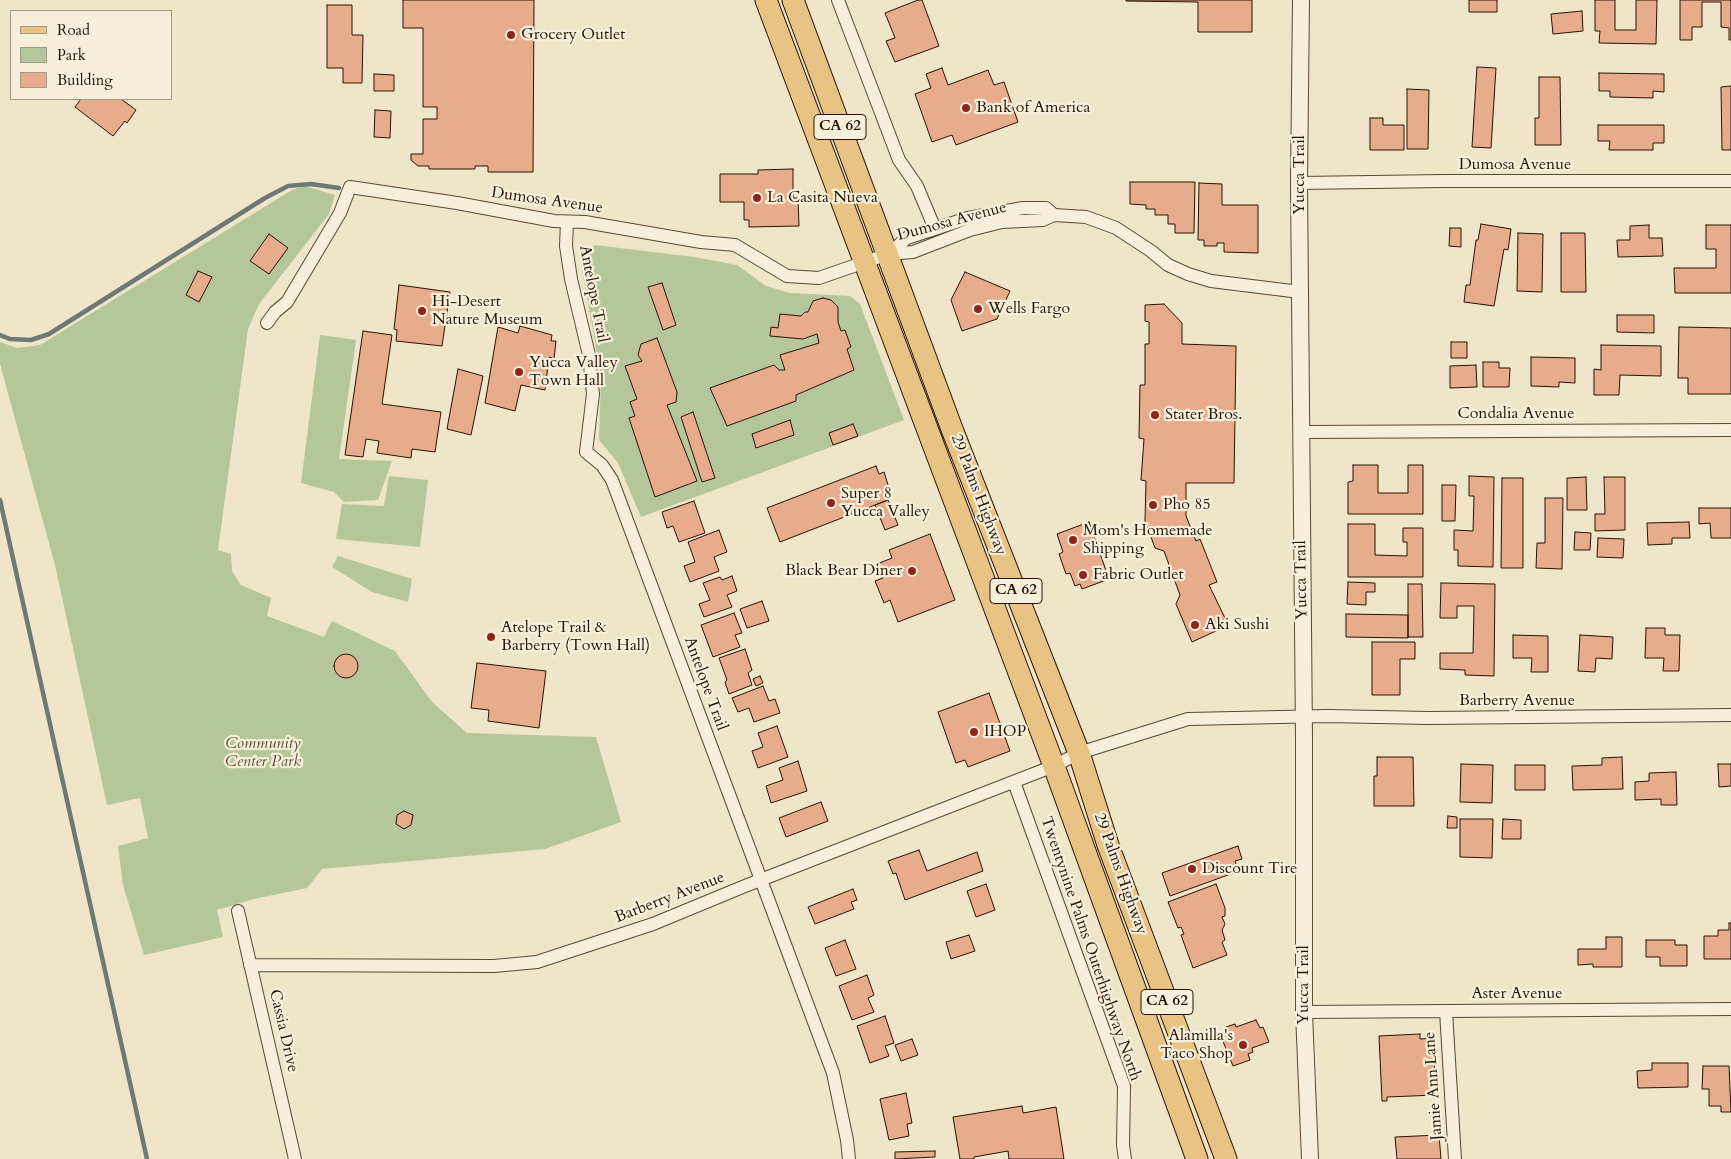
<!DOCTYPE html>
<style>
body{margin:0}
#map{position:relative;width:1731px;height:1159px;overflow:hidden;background:#efe6c9;font-family:Cardo,serif}
canvas{display:block}
.legend{position:absolute;left:10px;top:10px;width:162px;height:90px;box-sizing:border-box;background:#f5efdc;border:1px solid #a39785;margin:0;padding:6px 9px;list-style:none;font-size:15px;color:#281203}
.legend li{display:flex;align-items:center;gap:10px;height:25px}
.legend b{width:25px;border:1px solid #a39785}
</style>
<div id="map">
<canvas width="1731" height="1159"></canvas>
<ul class="legend">
<li><b style="height:6px;background:#e8c384"></b>Road</li>
<li><b style="height:14px;background:#b5c69a"></b>Park</li>
<li><b style="height:14px;background:#e7ac8c"></b>Building</li>
</ul>
</div>
<script>
const c = document.querySelector('canvas').getContext('2d');
c.lineJoin = 'round';
function paint(path, color) { c.fillStyle = color; c.fill(path, 'evenodd'); }
const shape = rows => new Path2D(rows.map(r => 'M' + r).join(''));
function trace(path, color, width, dash) { c.strokeStyle = color; c.lineWidth = width; c.lineCap = dash ? 'butt' : 'round'; c.setLineDash(dash || []); c.stroke(path); }
function write(font, color, halo, rows, align = 'center') {
  c.font = font + ' Cardo,serif'; c.lineWidth = 4.5; c.setLineDash([]); c.textBaseline = 'middle'; c.strokeStyle = halo; c.fillStyle = color; for (const [text, x, y, turn = 0] of rows) {
    c.save(); c.translate(x, y); c.rotate((+turn || 0) * Math.PI / 180); c.textAlign = isNaN(turn) ? turn : align; if (halo) c.strokeText(text, 0, 0); c.fillText(text, 0, 0); c.restore();
  }
}
const green = shape([
 [305,186,335,195,329,214,259,304,248,329,218,550,231,554,232,571,241,585,271,598,267,616,324,637,332,621,395,651,432,702,467,733,596,737,621,822,545,849,322,869,307,888,254,899,217,910,223,937,144,955,123,885,118,846,148,838,140,798,107,805,55,565,0,364,0,342,17,348,40,345,292,190],
 [595,245,694,257,737,265,766,286,790,293,850,296,860,304,904,420,641,517,618,463,599,440,601,376,580,258],
 [320,335,356,340,339,459,392,461,378,500,344,502,334,492,301,483],
 [389,476,428,480,420,547,336,539,342,504,384,506],
 [338,556,412,579,408,602,372,592,332,567]
]);
const stream = shape([
 [0,335,10,339,31,340,49,334,265,198,288,186,311,184,339,188],
 [0,500,147,1159]
]);
const building = shape([
 [403,0,534,0,533,172,488,172,488,166,475,166,475,169,429,169,429,166,418,166,411,160,411,154,423,154,423,119,437,119,437,107,423,107,423,28,403,28,403,0],
 [918,0,922,0,939,46,895,62,886,41,895,38,885,13,918,0],
 [1126,0,1252,0,1252,32,1198,32,1198,2,1126,1,1126,0],
 [1469,0,1497,0,1497,12,1469,12,1469,0],
 [1595,0,1615,0,1615,30,1636,30,1636,0,1657,0,1656,44,1599,43,1600,31,1595,31,1595,0],
 [1680,0,1731,0,1731,40,1729,40,1729,28,1721,27,1721,2,1702,2,1702,27,1692,27,1692,40,1680,40,1680,0],
 [327,5,352,5,352,35,363,35,362,83,343,83,343,68,327,68,327,5],
 [1582,11,1583,31,1553,34,1551,14,1582,11],
 [1477,67,1496,68,1491,148,1472,147,1477,67],
 [942,68,948,85,988,70,994,85,1004,82,1018,122,956,145,952,135,932,142,915,94,931,88,926,74,942,68],
 [1599,73,1664,74,1664,92,1653,91,1653,98,1610,97,1610,91,1599,91,1599,73],
 [374,74,394,75,394,91,374,91,374,74],
 [1539,77,1560,77,1561,145,1535,145,1535,118,1539,118,1539,77],
 [1731,86,1731,150,1722,150,1721,87,1731,86],
 [1407,89,1429,90,1428,149,1407,149,1407,89],
 [81,99,121,99,136,110,127,123,125,121,113,136,75,107,81,99],
 [375,110,391,111,390,138,374,137,375,110],
 [1370,118,1383,118,1383,125,1404,125,1404,150,1370,150,1370,118],
 [1598,125,1664,125,1664,143,1653,143,1653,150,1609,150,1610,141,1598,141,1598,125],
 [793,169,793,198,798,198,799,226,749,227,749,220,744,220,744,202,720,202,720,174,758,174,758,170,793,169],
 [1130,182,1195,182,1194,233,1175,233,1175,224,1168,224,1168,215,1155,215,1155,209,1146,209,1146,205,1130,204,1130,182],
 [1199,183,1222,184,1222,205,1258,205,1258,253,1224,252,1224,243,1217,243,1217,246,1204,246,1204,240,1198,240,1199,183],
 [1481,224,1511,229,1508,250,1504,249,1494,306,1464,302,1466,285,1470,285,1476,240,1478,240,1481,224],
 [1649,225,1649,238,1662,238,1663,256,1618,257,1617,240,1630,240,1630,226,1649,225],
 [1706,225,1731,225,1731,293,1675,293,1674,268,1716,268,1716,249,1706,249,1706,225],
 [1450,228,1461,228,1461,247,1449,246,1450,228],
 [1518,233,1543,234,1542,292,1517,291,1518,233],
 [1561,233,1585,233,1586,292,1561,292,1561,233],
 [269,234,288,248,269,274,250,261,269,234],
 [198,271,212,277,199,302,186,295,198,271],
 [965,272,1010,291,997,319,962,331,951,300,965,272],
 [662,283,676,325,663,330,648,287,662,283],
 [399,285,450,292,442,346,396,341,397,330,394,329,399,285],
 [823,298,831,300,838,307,838,322,841,331,845,330,851,347,847,349,854,370,796,395,796,401,727,426,710,388,774,365,779,370,785,370,780,355,819,343,817,334,803,339,770,336,771,327,778,328,780,314,801,316,805,312,808,312,813,301,823,298],
 [1164,304,1182,323,1182,344,1236,346,1234,483,1186,483,1186,516,1196,541,1200,539,1217,582,1209,585,1225,618,1218,630,1192,642,1176,604,1180,595,1164,551,1155,548,1145,521,1146,481,1141,480,1144,439,1139,438,1140,385,1145,385,1145,344,1149,344,1149,322,1145,321,1145,305,1164,304],
 [1617,315,1654,315,1654,333,1617,332,1617,315],
 [520,326,552,335,551,341,556,341,554,359,549,357,545,390,521,385,515,411,485,403,498,327,518,333,520,326],
 [1679,327,1731,328,1731,394,1688,394,1688,378,1678,378,1679,327],
 [363,331,392,335,382,404,441,412,435,452,412,449,411,458,377,453,379,441,366,439,363,457,345,455,363,331],
 [657,338,677,392,676,402,667,405,697,481,655,497,629,418,635,416,630,402,637,399,625,366,642,361,638,355,641,344,657,338],
 [1451,342,1467,342,1467,358,1451,358,1451,342],
 [1601,345,1661,346,1661,376,1620,375,1619,395,1594,395,1594,369,1601,370,1601,345],
 [1531,357,1575,358,1575,383,1559,382,1559,387,1531,386,1531,357],
 [1483,362,1499,362,1499,368,1510,368,1509,387,1483,387,1483,362],
 [1476,365,1477,387,1450,388,1450,366,1476,365],
 [458,369,483,376,471,435,447,429,458,369],
 [693,412,715,478,702,482,681,417,693,412],
 [790,420,794,435,756,448,752,434,790,420],
 [853,424,858,436,833,445,829,433,853,424],
 [1353,465,1378,465,1378,493,1408,493,1408,465,1423,465,1423,514,1348,514,1348,482,1353,481,1353,465],
 [876,466,879,474,884,472,889,488,884,489,888,500,780,542,767,508,876,466],
 [1469,476,1494,477,1493,567,1458,566,1458,550,1454,550,1454,530,1473,531,1474,496,1469,496,1469,476],
 [1586,477,1587,510,1567,510,1567,478,1586,477],
 [1604,477,1625,477,1625,530,1595,531,1595,514,1605,514,1604,477],
 [1502,478,1523,478,1523,568,1501,568,1502,478],
 [1442,485,1456,485,1455,521,1442,521,1442,485],
 [1545,498,1563,498,1562,569,1536,568,1537,543,1545,543,1545,498],
 [888,500,898,525,885,530,875,505,888,500],
 [694,501,705,533,679,542,673,526,667,528,662,512,694,501],
 [1699,508,1731,508,1731,538,1711,538,1710,523,1699,524,1699,508],
 [1089,522,1109,579,1082,589,1080,584,1075,586,1070,573,1066,574,1059,554,1063,552,1057,534,1089,522],
 [1689,522,1690,538,1672,538,1672,544,1648,545,1647,523,1689,522],
 [1348,524,1375,524,1375,555,1407,556,1407,542,1403,542,1403,528,1423,528,1423,577,1348,577,1348,524],
 [719,530,727,552,714,557,719,571,690,582,684,566,695,562,688,542,719,530],
 [1575,532,1591,533,1590,550,1574,550,1575,532],
 [930,534,955,600,898,622,890,600,884,603,875,581,883,578,877,564,892,558,889,550,930,534],
 [1598,538,1624,539,1623,558,1597,557,1598,538],
 [732,576,737,591,727,595,732,607,704,617,699,604,710,600,703,583,720,577,722,580,732,576],
 [1348,582,1375,583,1375,592,1366,592,1366,605,1347,604,1348,582],
 [1441,583,1495,584,1494,676,1465,675,1465,670,1440,669,1440,653,1473,653,1474,606,1457,606,1457,618,1440,618,1441,583],
 [1408,584,1422,584,1423,637,1408,637,1408,584],
 [762,601,769,621,747,628,740,609,762,601],
 [734,613,742,633,735,635,740,647,713,657,701,625,734,613],
 [1346,614,1408,615,1408,638,1346,637,1346,614],
 [1646,628,1665,628,1665,635,1680,635,1679,671,1663,671,1664,658,1645,658,1646,628],
 [1513,635,1548,636,1548,672,1531,672,1532,658,1513,658,1513,635],
 [1580,635,1613,637,1612,659,1596,658,1595,672,1578,671,1580,635],
 [1372,642,1415,642,1415,659,1400,659,1400,695,1372,695,1372,642],
 [745,649,752,670,748,673,752,685,729,694,725,682,727,680,719,658,745,649],
 '334 666a12 12 0 1 1 24 0a12 12 0 1 1-24 0Z',
 [477,663,546,671,539,728,488,721,489,710,471,708,477,663],
 [760,676,763,683,756,686,753,679,760,676],
 [763,686,769,701,775,699,780,713,754,722,749,708,738,712,732,698,763,686],
 [989,693,1010,751,968,767,965,760,956,763,938,712,989,693],
 [777,726,788,757,758,768,752,751,763,747,758,733,777,726],
 [1377,757,1413,757,1414,806,1374,806,1374,776,1377,776,1377,757],
 [1622,757,1623,789,1573,790,1572,766,1602,765,1602,758,1622,757],
 [798,761,807,791,771,803,766,786,783,780,779,768,798,761],
 [1461,764,1493,765,1492,803,1460,802,1461,764],
 [1718,764,1731,764,1731,786,1719,787,1718,764],
 [1515,765,1545,765,1545,790,1515,790,1515,765],
 [1676,772,1677,805,1661,805,1661,799,1635,800,1635,782,1649,781,1649,773,1676,772],
 [821,802,828,821,786,837,779,818,821,802],
 [404,811,413,815,411,825,404,829,396,824,397,815,404,811],
 [1448,816,1457,817,1457,828,1447,828,1448,816],
 [1460,819,1493,819,1492,858,1460,857,1460,819],
 [1503,819,1521,820,1521,839,1502,839,1503,819],
 [1238,846,1242,859,1235,861,1239,871,1170,896,1162,873,1238,846],
 [919,850,927,871,977,852,983,871,905,900,896,873,893,874,888,861,919,850],
 [986,884,995,910,976,917,967,891,986,884],
 [1216,884,1225,908,1225,916,1222,917,1225,924,1222,930,1225,940,1222,942,1227,955,1193,968,1181,935,1184,934,1181,927,1178,928,1168,902,1216,884],
 [853,889,857,900,851,902,854,909,815,924,808,907,853,889],
 [1729,923,1731,923,1731,959,1704,959,1704,936,1718,936,1718,930,1729,930,1729,923],
 [969,935,975,951,951,959,946,942,969,935],
 [1606,937,1622,937,1622,967,1593,967,1593,964,1578,965,1578,949,1606,949,1606,937],
 [845,940,856,969,836,976,825,948,845,940],
 [1646,940,1675,940,1675,945,1687,945,1687,966,1660,966,1660,957,1646,957,1646,940],
 [867,975,874,995,868,998,874,1012,852,1020,839,986,867,975],
 [885,1016,894,1043,885,1046,889,1056,870,1063,857,1026,885,1016],
 [1256,1020,1260,1028,1263,1027,1269,1042,1252,1048,1253,1052,1248,1054,1250,1060,1233,1066,1220,1034,1227,1031,1226,1027,1235,1024,1236,1027,1256,1020],
 [1420,1034,1420,1039,1433,1038,1436,1095,1387,1097,1387,1101,1382,1101,1379,1036,1420,1034],
 [912,1039,918,1055,901,1061,895,1045,912,1039],
 [1652,1063,1688,1063,1688,1087,1638,1088,1637,1071,1652,1070,1652,1063],
 [1703,1066,1729,1066,1731,1112,1721,1112,1721,1106,1709,1106,1709,1089,1702,1089,1703,1066],
 [906,1093,912,1123,907,1124,909,1136,889,1140,880,1099,906,1093],
 [1022,1106,1023,1113,1056,1107,1064,1159,1009,1159,1008,1151,974,1157,974,1159,960,1159,953,1117,1022,1106],
 [1439,1135,1441,1159,1397,1159,1395,1137,1439,1135],
 [935,1151,935,1157,895,1159,895,1152,935,1151]
]);
const minor = shape([
 [838,0,899,160,917,186,935,229],
 [1299,183,1444,181,1731,181],
 [567,222,566,246,571,279,589,355,593,394,586,452,602,465,612,480,833,1073,847,1140,849,1159],
 [888,254,907,238,968,218,1023,208,1046,208,1054,215],
 [267,323,275,312,287,302,340,213,350,187,457,203,554,221,585,222,701,242,735,245,787,276,819,278,888,254,913,252,970,230,1002,222,1043,220,1054,215,1086,217,1116,228,1151,251,1168,265,1188,274,1211,281,1300,292],
 [1300,432,1731,430],
 [1014,782,1124,1086,1123,1145,1125,1159],
 [238,911,295,1159],
 [250,965,494,966,537,962,653,924,745,886,1054,766,1079,753,1188,719,1327,716,1429,718,1731,715],
 [1446,1011,1455,1159],
 [1304,1012,1731,1009]
]);
const tertiary = shape([
 [1301,0,1299,183,1304,738,1304,1012,1310,1159]
]);
const primary = shape([
 [766,0,1054,766,1197,1159],
 [793,0,952,429,1079,753,1108,845,1226,1159]
]);
const markers = [
 [511,35,5,"#8f2418"],
 [966,108,5,"#8f2418"],
 [757,198,5,"#8f2418"],
 [978,309,5,"#8f2418"],
 [422,311,5,"#8f2418"],
 [519,372,5,"#8f2418"],
 [1155,415,5,"#8f2418"],
 [831,503,5,"#8f2418"],
 [1153,505,5,"#8f2418"],
 [1073,540,5,"#8f2418"],
 [912,571,5,"#8f2418"],
 [1083,575,5,"#8f2418"],
 [1195,625,5,"#8f2418"],
 [491,637,5,"#8f2418"],
 [974,732,5,"#8f2418"],
 [1192,869,5,"#8f2418"],
 [1243,1045,5,"#8f2418"]
];
const shields = [
 [840,127,52],
 [1016,591,52],
 [1167,1002,52]
];
const shieldNames = [
 ["CA 62",840,127],
 ["CA 62",1016,591],
 ["CA 62",1167,1002]
];
const poiNames = [
 ["Grocery Outlet",521,35],
 ["Bank of America",976,108],
 ["La Casita Nueva",767,198],
 ["Hi-Desert",432,302],
 ["Nature Museum",432,320],
 ["Wells Fargo",988,309],
 ["Yucca Valley",529,363],
 ["Town Hall",529,381],
 ["Stater Bros.",1165,415],
 ["Super 8",841,494],
 ["Yucca Valley",841,512],
 ["Pho 85",1163,505],
 ["Mom's Homemade",1083,531],
 ["Shipping",1083,549],
 ["Black Bear Diner",902,571,"right"],
 ["Fabric Outlet",1093,575],
 ["Aki Sushi",1205,625],
 ["Atelope Trail &",501,628],
 ["Barberry (Town Hall)",501,646],
 ["IHOP",984,732],
 ["Discount Tire",1202,869],
 ["Alamilla's",1233,1036,"right"],
 ["Taco Shop",1233,1054,"right"]
];
const streetNames = [
 ["Dumosa Avenue",1515,165],
 ["Yucca Trail",1300,175,-90],
 ["Dumosa Avenue",547,201,8],
 ["Dumosa Avenue",952,222,-15],
 ["Antelope Trail",593,294,79],
 ["Condalia Avenue",1516,414],
 ["29 Palms Highway",978,495,69],
 ["Yucca Trail",1302,580,-91],
 ["Antelope Trail",705,684,70],
 ["Barberry Avenue",1517,701],
 ["29 Palms Highway",1120,874,70],
 ["Barberry Avenue",670,898,-21],
 ["Twentynine Palms Outerhighway North",1090,949,71],
 ["Yucca Trail",1304,985,-90],
 ["Aster Avenue",1517,994],
 ["Cassia Drive",283,1031,77],
 ["Jamie Ann Lane",1434,1086,-94]
];
const parkNames = [
 ["Community",263,744],
 ["Center Park",263,762]
];
paint(green, '#b5c69a');
trace(stream, '#6e7973', 4.5);
paint(building, '#e7ac8c');
trace(building, '#281203', 1);
trace(minor, '#5a4734', 14);
trace(tertiary, '#5a4734', 18);
trace(primary, '#281203', 23);
trace(minor, '#f5efdc', 12);
trace(tertiary, '#f5efdc', 16);
trace(primary, '#e8c384', 21);
for (const [x, y, r, color] of markers) { const dot = new Path2D(); dot.arc(x, y, r, 0, 2 * Math.PI); c.fillStyle = color; c.fill(dot); trace(dot, '#f5efdc', 2); }
for (const [x, y, w] of shields) { const box = new Path2D(); box.roundRect(x - w / 2, y - 12.5, w, 25, 4); c.fillStyle = '#f5efdc'; c.fill(box); trace(box, '#281203', 1); }
write('bold 15px', '#281203', null, shieldNames);
write('16px', '#281203', '#f5efdc', poiNames, 'left');
write('16px', '#281203', '#f5efdc', streetNames);
write('italic 16px', '#595138', '#f5efdc', parkNames);
</script>
